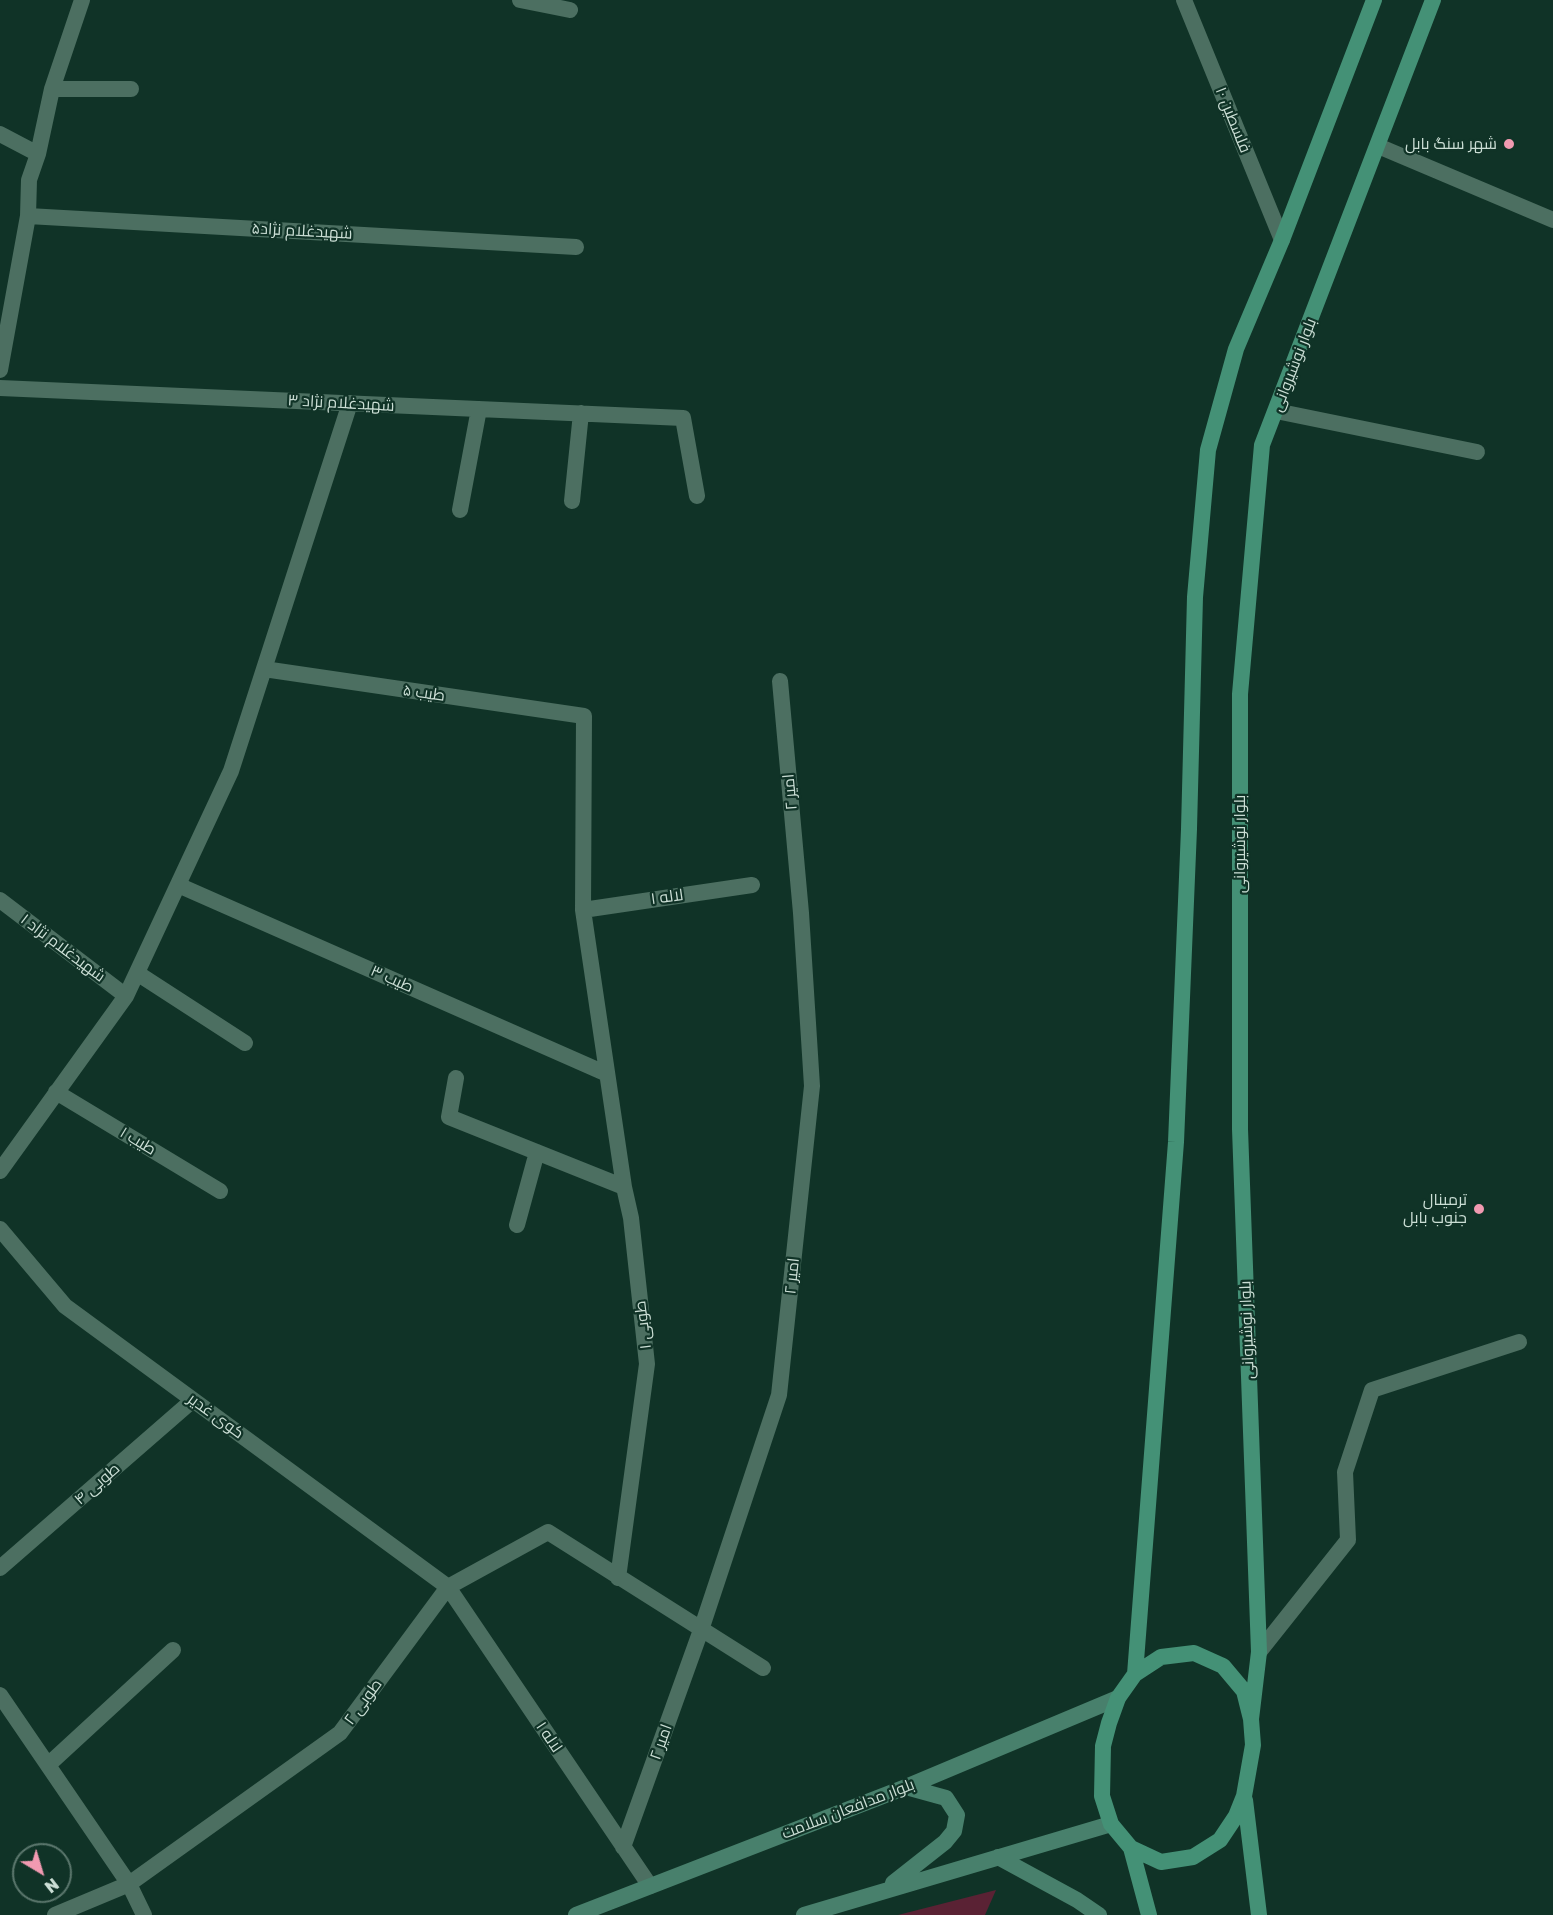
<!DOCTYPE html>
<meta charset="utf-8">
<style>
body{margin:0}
#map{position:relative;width:1553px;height:1915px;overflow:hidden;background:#103327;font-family:"Golos Text",sans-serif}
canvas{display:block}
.north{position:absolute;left:12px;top:1843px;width:60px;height:60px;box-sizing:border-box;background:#103327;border:2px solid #5b776d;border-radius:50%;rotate:142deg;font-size:16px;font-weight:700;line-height:24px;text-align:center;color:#cbded5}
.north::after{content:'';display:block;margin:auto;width:21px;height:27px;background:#f19ab1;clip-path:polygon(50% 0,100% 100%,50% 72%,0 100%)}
</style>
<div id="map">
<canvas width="1553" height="1915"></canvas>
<div class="north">N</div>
</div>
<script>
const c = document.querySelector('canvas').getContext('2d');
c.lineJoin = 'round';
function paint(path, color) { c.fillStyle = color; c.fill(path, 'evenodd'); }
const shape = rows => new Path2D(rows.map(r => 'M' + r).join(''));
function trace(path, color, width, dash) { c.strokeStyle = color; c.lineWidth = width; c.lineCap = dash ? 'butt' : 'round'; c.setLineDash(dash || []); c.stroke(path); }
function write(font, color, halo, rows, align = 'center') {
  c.font = font + ' "Golos Text",Cairo,sans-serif'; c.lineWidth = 4.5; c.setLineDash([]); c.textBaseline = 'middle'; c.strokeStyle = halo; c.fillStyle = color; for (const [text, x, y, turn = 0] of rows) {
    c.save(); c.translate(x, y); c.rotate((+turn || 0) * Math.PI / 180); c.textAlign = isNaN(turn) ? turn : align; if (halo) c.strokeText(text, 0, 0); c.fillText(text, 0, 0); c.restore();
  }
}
const green = shape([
 [996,1890,985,1915,898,1915]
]);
const service = shape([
 [1276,411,1477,452],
 [1259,1652,1348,1540,1345,1472,1372,1390,1519,1342]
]);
const minor = shape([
 [520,0,570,10],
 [1184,0,1282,240],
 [52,89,131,89],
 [0,134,38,154],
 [1378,146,1553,220],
 [28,216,576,247],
 [0,370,28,216,29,180,38,154,52,89,82,0],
 [0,388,683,418,697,496],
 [572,501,581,413],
 [460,510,479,409],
 [264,669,584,716,583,910,624,1187,631,1218,647,1364,618,1578],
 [178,885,607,1074],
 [0,900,126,996],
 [583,910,752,885],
 [137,973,245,1043],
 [456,1078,449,1117,624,1187],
 [56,1092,220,1191],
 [0,1171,126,996,231,771,350,403],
 [517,1225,537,1152],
 [0,1229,65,1306,448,1587,650,1886],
 [0,1568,193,1400],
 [0,1695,129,1884,144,1915],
 [48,1765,173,1650],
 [623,1847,701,1630,779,1395,812,1086,801,913,780,681],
 [55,1915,129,1884,340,1733,448,1587,548,1532,763,1668]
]);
const secondary = shape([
 [998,1857,1077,1900,1099,1915],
 [893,1883,945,1842,954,1831,957,1815,946,1798,906,1787],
 [576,1915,906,1787,1118,1698],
 [804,1915,1111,1824]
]);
const primary = shape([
 [1135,1674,1176,1142,1189,829,1195,597,1208,450,1236,349,1282,240,1374,0],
 [1251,1719,1259,1652,1240,1129,1240,694,1262,445,1433,0],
 [1245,1800,1259,1915],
 [1131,1848,1161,1862,1193,1857,1220,1840,1236,1816,1244,1796,1253,1745,1251,1719,1244,1691,1223,1666,1194,1653,1161,1657,1135,1674,1118,1698,1109,1723,1103,1746,1102,1796,1111,1824,1131,1848,1149,1915]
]);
const markers = [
 [1509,144,6,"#f19ab1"],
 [1479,1209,6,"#f19ab1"]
];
const streetNames = [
 ["فلسطین ۱۰",1233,120,68],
 ["شهیدغلام نژاد۵",302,231,3],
 ["بلوار نوشیروانی",1294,365,-69],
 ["شهیدغلام نژاد ۳",341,403,3],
 ["طیب ۵",424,693,8],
 ["امیر ۲",790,792,-95],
 ["بلوار نوشیروانی",1240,844,-90],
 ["لاله ۱",667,897,-8],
 ["شهیدغلام نژاد ۱",63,948,37],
 ["طیب ۳",392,979,24],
 ["طیب ۱",138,1141,31],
 ["امیر ۲",792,1276,-84],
 ["طوبی ۱",643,1325,-97],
 ["بلوار نوشیروانی",1247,1330,-92],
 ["کوی غدیر",216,1416,36],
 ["طوبی ۴",97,1484,-41],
 ["طوبی ۲",363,1702,-54],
 ["لاله ۱",549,1737,56],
 ["امیر ۲",661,1742,-70],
 ["بلوار مدافعان سلامت",848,1809,-21]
];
const poiNames = [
 ["شهر سنگ بابل",1497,144],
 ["ترمینال",1467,1200],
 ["جنوب بابل",1467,1218]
];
paint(green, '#5a2234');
trace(service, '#4c6f61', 16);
trace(minor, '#4c6f61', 16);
trace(secondary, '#48806c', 16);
trace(primary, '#449176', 16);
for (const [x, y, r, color] of markers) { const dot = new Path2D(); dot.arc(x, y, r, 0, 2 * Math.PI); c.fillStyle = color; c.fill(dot); trace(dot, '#103327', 2); }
write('16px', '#cbded5', '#103327', streetNames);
write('16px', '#cbded5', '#103327', poiNames, 'right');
</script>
